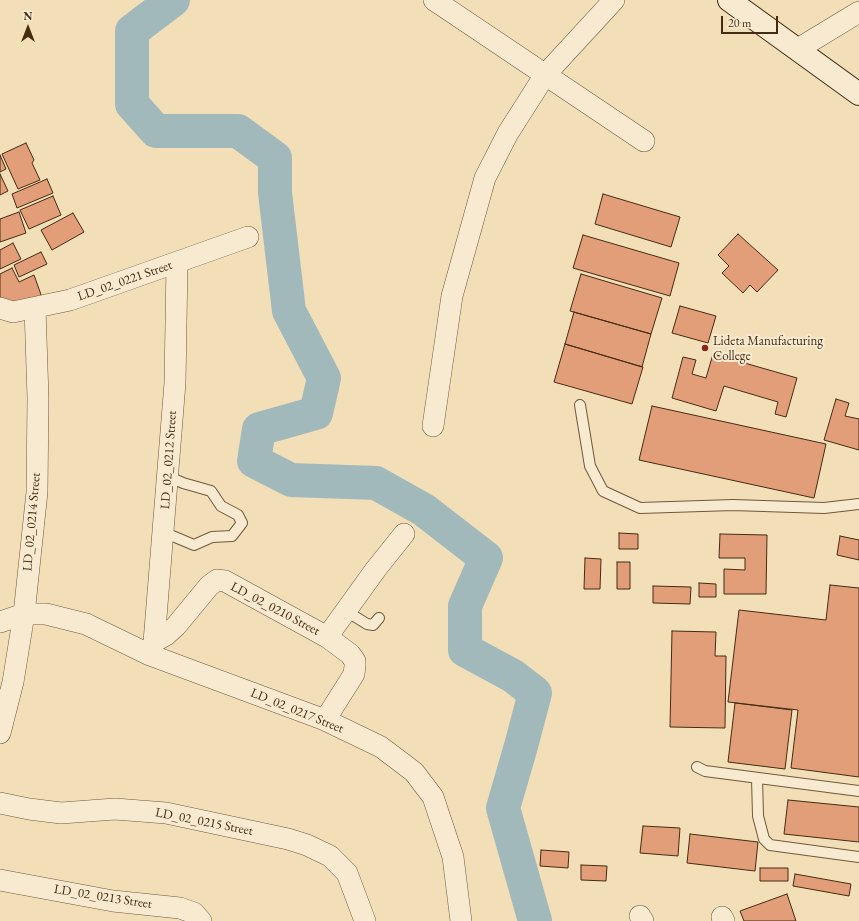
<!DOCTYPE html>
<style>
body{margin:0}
#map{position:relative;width:859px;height:921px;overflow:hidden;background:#f2dfb8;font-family:"EB Garamond",serif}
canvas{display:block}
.north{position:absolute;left:8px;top:8px;width:40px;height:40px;-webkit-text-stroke:3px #f7ead1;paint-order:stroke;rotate:0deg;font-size:11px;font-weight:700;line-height:16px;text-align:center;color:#452b12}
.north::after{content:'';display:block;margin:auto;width:14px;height:18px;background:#452b12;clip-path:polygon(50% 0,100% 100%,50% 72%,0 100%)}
.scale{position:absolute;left:721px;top:16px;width:57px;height:18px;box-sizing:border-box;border:2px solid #452b12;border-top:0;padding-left:5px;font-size:12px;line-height:14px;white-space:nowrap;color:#452b12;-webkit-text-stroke:3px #f7ead1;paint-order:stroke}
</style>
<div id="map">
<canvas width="859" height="921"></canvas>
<div class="north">N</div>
<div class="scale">20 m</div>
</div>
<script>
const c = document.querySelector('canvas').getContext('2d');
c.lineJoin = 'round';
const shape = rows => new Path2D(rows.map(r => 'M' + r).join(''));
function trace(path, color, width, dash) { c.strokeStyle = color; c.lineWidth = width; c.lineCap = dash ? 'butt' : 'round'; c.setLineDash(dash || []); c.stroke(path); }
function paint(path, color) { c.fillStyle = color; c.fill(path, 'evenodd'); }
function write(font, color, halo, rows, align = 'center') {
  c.font = font + ' "EB Garamond",serif'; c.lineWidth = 4; c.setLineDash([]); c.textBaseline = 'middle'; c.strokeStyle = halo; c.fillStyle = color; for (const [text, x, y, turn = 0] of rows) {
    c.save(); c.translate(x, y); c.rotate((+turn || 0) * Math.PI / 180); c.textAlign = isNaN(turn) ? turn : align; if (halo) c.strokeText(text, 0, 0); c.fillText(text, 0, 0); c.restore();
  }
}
const river = shape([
 [173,0,132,31,132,104,156,131,238,131,275,158,275,193,289,311,324,378,316,413,259,429,254,461,291,480,376,483,424,510,486,558,465,606,465,650,513,676,535,693,521,746,503,808,535,921]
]);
const building = shape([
 [26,143,34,160,32,163,40,180,18,189,2,154,26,143],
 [0,155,6,169,0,172,0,155],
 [0,174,8,191,0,195,0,174],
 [47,179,53,193,17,208,12,194,47,179],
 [603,194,680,217,671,247,595,224,603,194],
 [53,196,61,215,29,229,20,210,53,196],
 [19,212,26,233,0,242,0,219,19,212],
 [73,213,84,232,52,250,41,230,73,213],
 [738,234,778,270,757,292,750,285,743,293,722,273,729,266,718,255,738,234],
 [583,235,679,263,670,296,573,268,583,235],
 [13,243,21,259,0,269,0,250,13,243],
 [41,252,47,264,19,277,14,265,41,252],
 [12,268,19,282,34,275,44,303,0,306,0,274,12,268],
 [581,274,662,298,651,334,570,311,581,274],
 [680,306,716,316,708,343,672,333,680,306],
 [574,312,651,334,642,367,565,344,574,312],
 [565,344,643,367,632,404,554,382,565,344],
 [713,354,797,378,786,417,775,414,778,402,724,386,716,411,672,398,683,357,696,360,692,374,706,378,713,354],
 [836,399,849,403,845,416,859,419,859,450,824,440,836,399],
 [652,406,826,444,814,498,639,460,652,406],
 [619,533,638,534,638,549,619,549,619,533],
 [720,534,767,535,766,594,724,594,724,569,745,570,745,558,719,558,720,534],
 [840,536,859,540,859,560,837,555,840,536],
 [585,558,601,559,600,589,584,589,585,558],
 [617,562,630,562,630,589,617,589,617,562],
 [699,583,716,584,716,597,699,597,699,583],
 [830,585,859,588,859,777,791,768,798,710,728,702,739,610,826,620,830,585],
 [653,586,691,587,690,604,653,603,653,586],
 [672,631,716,632,715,656,726,656,725,728,670,727,672,631],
 [735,703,792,710,785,769,728,762,735,703],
 [788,800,859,807,859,842,784,834,788,800],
 [643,826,680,828,678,856,640,853,643,826],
 [690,834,758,842,755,871,687,863,690,834],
 [541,850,569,852,568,868,540,866,541,850],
 [581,865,607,866,606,881,581,880,581,865],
 [760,868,788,868,788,881,760,881,760,868],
 [795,874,851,884,849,896,793,886,795,874],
 [787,894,796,921,744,921,740,911,787,894]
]);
const service = shape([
 [580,405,590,466,603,491,640,508,733,505,824,508,859,504],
 [163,532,194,545,212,537,232,536,242,523,238,515,221,506,211,491,183,483,167,476],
 [346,611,367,624,373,625,379,618],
 [697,767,705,771,859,791],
 [757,778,758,816,764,839,770,845,859,857]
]);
const minor = shape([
 [434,0,644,141],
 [798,49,859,12],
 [0,308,13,312,70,300,248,237],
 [433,426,452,296,485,178,508,133,545,75,614,0],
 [0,622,24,614,46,614,86,624,150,655,325,720,381,747,414,772,433,797,453,857,461,921],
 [154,642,166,635,176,626,209,586,217,580,225,581,327,637,376,569,404,534],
 [150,655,154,642,175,383,177,263],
 [325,720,354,674,355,666,355,661,350,654,327,637],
 [0,733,13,682,24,614,37,492,38,398,35,308],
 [0,803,29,809,61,813,115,809,166,813,288,839,307,845,330,856,347,873,365,921],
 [0,880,113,901,180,908,194,913,201,921],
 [640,916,643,921],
 [722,917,724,921]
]);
const secondary = shape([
 [729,0,859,94]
]);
const markers = [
 [705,348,4,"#8f2418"]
];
const streetNames = [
 ["LD_02_0221 Street",125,281,-19],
 ["LD_02_0212 Street",169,460,-86],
 ["LD_02_0214 Street",32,522,-85],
 ["LD_02_0210 Street",275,609,28],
 ["LD_02_0217 Street",297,711,22],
 ["LD_02_0215 Street",204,822,11],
 ["LD_02_0213 Street",103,897,9]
];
const poiNames = [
 ["Lideta Manufacturing",713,341],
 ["College",713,356]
];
trace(river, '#a2b9bb', 34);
paint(building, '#e29e78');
trace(building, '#452b12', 1);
trace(service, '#70583c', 12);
trace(minor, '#70583c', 22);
trace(secondary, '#452b12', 24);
trace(service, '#f7ead1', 10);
trace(minor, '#f7ead1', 21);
trace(secondary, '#f7ead1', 22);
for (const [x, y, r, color] of markers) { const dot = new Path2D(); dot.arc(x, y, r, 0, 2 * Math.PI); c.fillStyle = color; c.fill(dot); trace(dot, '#f7ead1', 1.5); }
write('13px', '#452b12', '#f7ead1', streetNames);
write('13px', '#452b12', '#f7ead1', poiNames, 'left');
</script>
